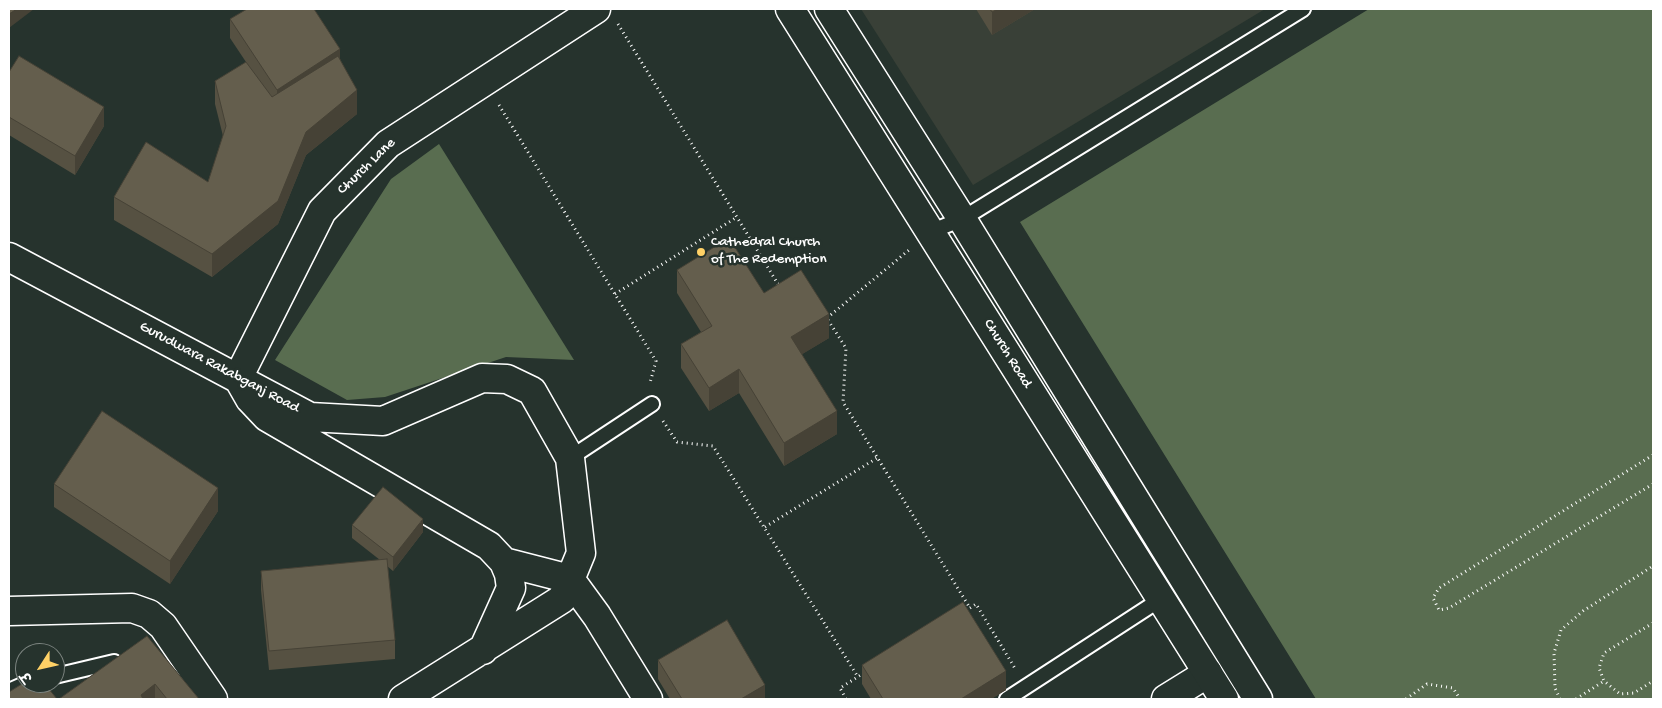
<!DOCTYPE html>
<meta charset="utf-8">
<style>
body{margin:0}
#map{position:relative;width:1662px;height:708px;overflow:hidden;background:#26332d;font-family:"Gochi Hand","Playpen Sans Deva",sans-serif}
canvas{display:block}
.frame{position:absolute;inset:0;border:10px solid #fff;pointer-events:none}
.north{position:absolute;left:15px;top:643px;width:50px;height:50px;box-sizing:border-box;background:#26332d;border:1px solid #7d8581;border-radius:50%;rotate:235deg;font-size:14px;font-weight:700;line-height:20px;text-align:center;color:#fff}
.north::after{content:'';display:block;margin:auto;width:18px;height:22px;background:#ffd166;clip-path:polygon(50% 0,100% 100%,50% 72%,0 100%)}
</style>
<div id="map">
<canvas width="1662" height="708"></canvas>
<div class="frame"></div>
<div class="north">उ</div>
</div>
<script>
const c = document.querySelector('canvas').getContext('2d');
c.lineJoin = 'round';
function paint(path, color) { c.fillStyle = color; c.fill(path, 'evenodd'); }
const shape = rows => new Path2D(rows.map(r => 'M' + r).join(''));
function trace(path, color, width, dash) { c.strokeStyle = color; c.lineWidth = width; c.lineCap = dash ? 'butt' : 'round'; c.setLineDash(dash || []); c.stroke(path); }
function write(font, color, halo, rows, align = 'center') {
  c.font = font + ' "Gochi Hand",sans-serif'; c.lineWidth = 5; c.setLineDash([]); c.textBaseline = 'middle'; c.strokeStyle = halo; c.fillStyle = color; for (const [text, x, y, turn = 0] of rows) {
    c.save(); c.translate(x, y); c.rotate((+turn || 0) * Math.PI / 180); c.textAlign = isNaN(turn) ? turn : align; if (halo) c.strokeText(text, 0, 0); c.fillText(text, 0, 0); c.restore();
  }
}
const built = shape([
 [861,9,1265,9,973,185]
]);
const green = shape([
 [1369,9,1653,9,1653,699,1316,699,1020,222],
 [439,144,574,360,506,357,385,397,347,400,275,360,391,179]
]);
const path = shape([
 [618,24,778,284,782,285],
 [499,105,656,361,650,383],
 [615,294,737,217],
 [827,318,909,250],
 [828,320,846,348,843,402,970,608],
 [663,421,677,442,713,446,858,677],
 [1653,455,1439,588,1433,598,1439,610,1449,608,1653,484],
 [765,527,877,458],
 [970,608,976,604,1016,670],
 [1653,623,1604,653,1599,668,1604,681,1620,694,1634,693,1653,681],
 [846,699,840,688,864,673],
 [1406,699,1427,684,1453,688,1460,699],
 [1560,699,1555,688,1554,653,1561,630,1583,611,1653,566],
 [1576,699,1604,681]
]);
const lane = shape([
 [930,232,962,219,1303,9],
 [570,458,652,404],
 [55,676,114,662],
 [9,691,27,683],
 [1007,699,1161,599]
]);
const street = shape([
 [9,257,310,417,383,421,482,378,507,379,532,391,570,458,581,553,562,599,403,699],
 [504,562,570,579,597,616,648,699],
 [9,611,132,608,149,614,163,626,213,699],
 [483,650,511,588,509,574,504,562,489,546,267,417,250,399,238,378,322,211,388,144,596,9],
 [1166,699,1208,673]
]);
const secondary = shape([
 [790,9,1224,699],
 [829,9,962,219,1258,699]
]);
const wall = shape([
 [976,9,1035,9,992,35],
 [230,19,340,59,357,114,306,155,278,224,212,277,114,220,114,197,208,182,223,136,215,104,215,81,246,62,230,38],
 [9,72,104,126,75,175,9,135],
 [677,270,764,293,829,338,802,354,837,434,784,466,739,393,709,411,681,368,681,344,701,332,677,293],
 [54,484,218,511,170,584,54,507],
 [352,525,423,532,393,571,387,566,395,640,395,659,269,670,261,590,261,571,380,560,352,538],
 [147,636,199,699,59,699],
 [658,660,765,699,670,699,658,679],
 [862,665,1006,690,991,699,871,699,862,684]
]);
const shadedWall = shape([
 [17,9,34,9,9,28,9,14],
 [998,9,1035,9,992,35,992,12],
 [340,49,340,67,277,109,277,90],
 [357,90,357,114,306,155,278,224,212,277,212,254,306,132],
 [104,107,104,126,75,175,75,156],
 [829,314,829,338,791,361,791,337],
 [739,369,739,393,709,411,709,388],
 [10,394,10,412,9,414,9,395],
 [837,411,837,434,784,466,784,443],
 [218,488,218,511,170,584,170,561],
 [423,519,423,532,393,571,393,557],
 [1006,671,1006,690,991,699,961,699],
 [155,684,155,699,141,699,141,695],
 [765,685,765,699,741,699]
]);
const building = shape([
 [9,9,17,9,9,14,9,9],
 [247,9,314,9,340,49,277,90,230,19,247,9],
 [990,9,998,9,992,12,990,9],
 [19,56,104,107,75,156,9,117,9,72,19,56],
 [338,56,357,90,306,132,278,201,212,254,114,197,146,142,208,182,226,126,215,81,246,62,272,97,338,56],
 [729,238,764,293,801,270,829,314,791,337,837,411,784,443,739,369,709,388,681,344,712,326,677,270,729,238],
 [102,411,218,488,170,561,54,484,102,411],
 [383,487,423,519,393,557,352,525,383,487],
 [387,559,395,640,269,651,261,571,387,559],
 [963,602,1006,671,961,699,883,699,862,665,963,602],
 [727,620,765,685,741,699,682,699,658,660,727,620],
 [147,636,199,699,167,699,155,684,141,695,143,699,59,699,147,636],
 [25,682,25,683,44,683,57,699,9,699,9,692,25,682]
]);
const markers = [
 [701,252,5,"#ffd166"]
];
const streetNames = [
 ["Church Lane",367,167,-44],
 ["Church Road",1007,354,58],
 ["Gurudwara Rakabganj Road",219,368,28]
];
const poiNames = [
 ["Cathedral Church",711,243],
 ["of The Redemption",711,260]
];
paint(built, '#394037');
paint(green, '#596d50');
trace(lane, '#fff', 18);
trace(street, '#fff', 31);
trace(secondary, '#fff', 31);
trace(path, '#fff', 3, [1, 4]);
trace(lane, '#26332d', 14);
trace(street, '#26332d', 28);
trace(secondary, '#26332d', 28);
paint(wall, '#565142');
paint(shadedWall, '#464236');
paint(building, '#645e4d');
trace(building, '#464236', 1);
for (const [x, y, r, color] of markers) { const dot = new Path2D(); dot.arc(x, y, r, 0, 2 * Math.PI); c.fillStyle = color; c.fill(dot); trace(dot, '#26332d', 2); }
write('15px', '#fff', '#26332d', streetNames);
write('15px', '#fff', '#26332d', poiNames, 'left');
</script>
